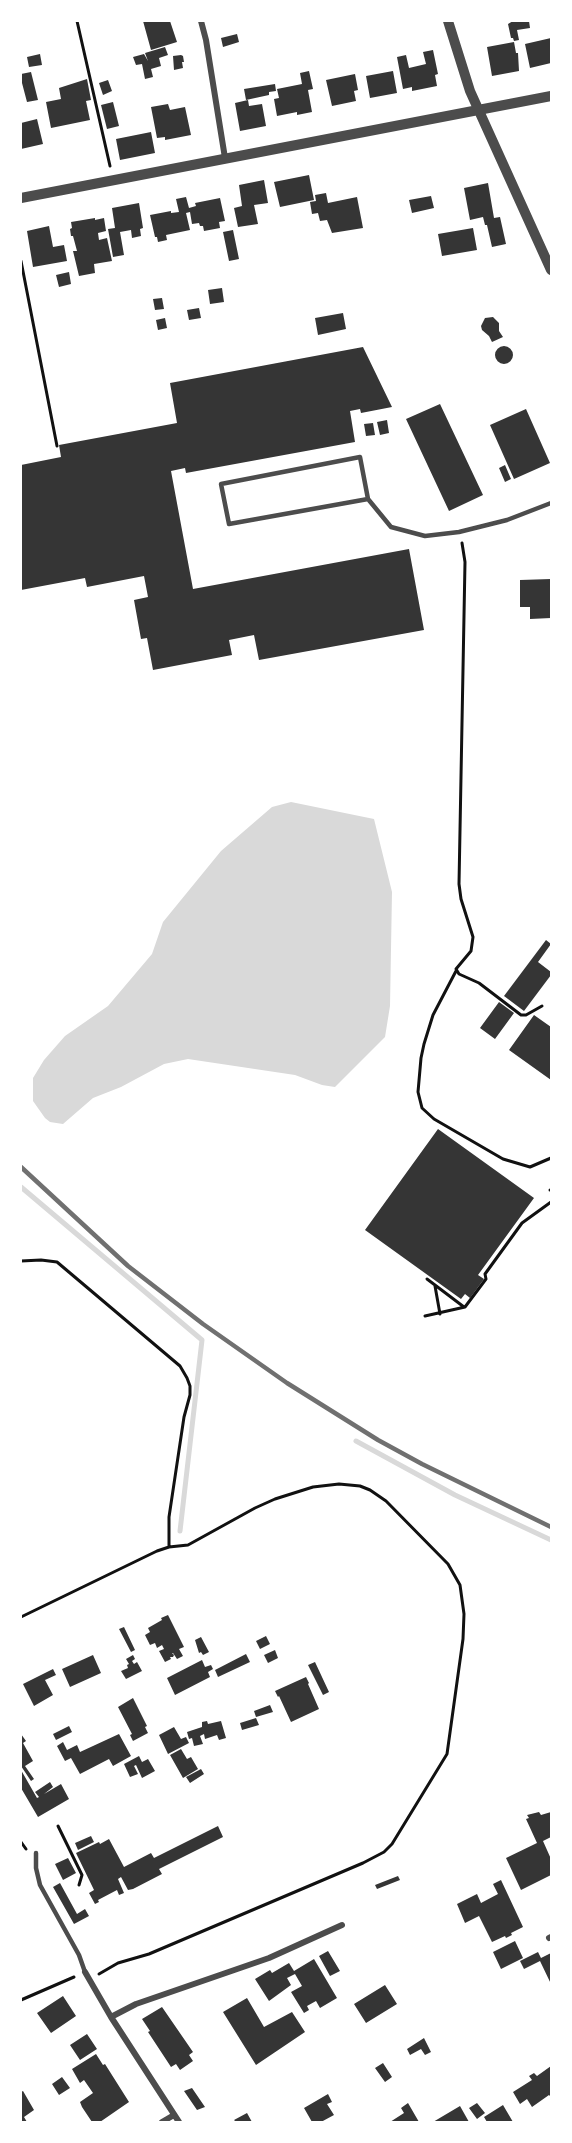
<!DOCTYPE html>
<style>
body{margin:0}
#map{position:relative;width:572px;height:2143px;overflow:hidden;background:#fff;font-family:Spectral,serif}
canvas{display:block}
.frame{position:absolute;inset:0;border:22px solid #fff;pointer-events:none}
</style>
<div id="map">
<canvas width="572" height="2143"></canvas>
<div class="frame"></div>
</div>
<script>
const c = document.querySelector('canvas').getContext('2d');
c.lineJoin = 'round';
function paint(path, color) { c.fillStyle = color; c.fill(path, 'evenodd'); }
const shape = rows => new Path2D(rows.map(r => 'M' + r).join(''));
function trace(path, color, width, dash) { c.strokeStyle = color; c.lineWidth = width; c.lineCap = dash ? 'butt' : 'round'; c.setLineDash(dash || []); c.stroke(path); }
const water = shape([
 [291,802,374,819,392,892,390,1006,385,1037,335,1087,322,1085,295,1075,188,1059,164,1064,121,1087,93,1098,63,1124,50,1122,45,1118,33,1101,33,1078,44,1060,65,1036,108,1006,152,954,163,922,221,851,272,807]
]);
const stream = shape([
 [21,1187,202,1340,180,1531],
 [356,1441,455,1495,551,1540]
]);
const building = shape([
 [143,21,170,21,177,42,151,50],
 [513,21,529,21,530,28,517,30,519,40,514,41,513,38,511,38,508,24],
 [237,34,239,42,223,47,221,38],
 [551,38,551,63,530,68,525,44],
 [514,42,516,53,518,53,519,71,492,76,487,47],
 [165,47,168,55,159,58,161,66,151,69,153,77,145,79,142,64,136,65,133,57,144,54,148,61,145,53],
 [433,50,438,74,435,75,437,86,412,91,412,87,403,89,397,57,406,55,409,68,426,64,423,52],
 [40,54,42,65,29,67,27,57],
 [181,55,183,56,184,62,182,62,183,68,174,70,173,56],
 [309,71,313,89,308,90,312,112,297,115,297,112,277,116,274,99,279,98,277,89,302,84,300,73],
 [393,71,397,93,370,98,366,76],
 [31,72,38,100,27,102,22,83,21,83,21,74],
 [355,74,358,90,354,91,356,101,332,106,326,80],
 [87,79,91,100,86,101,90,120,51,128,46,102,61,99,59,88],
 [108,80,112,91,103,95,99,83],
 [275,84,276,91,269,92,269,95,246,100,244,89],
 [248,100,249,106,262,104,266,126,240,131,235,103],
 [113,102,119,126,107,129,101,105],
 [168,104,170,110,185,107,191,135,165,140,165,137,157,138,151,107],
 [37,119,43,144,21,149,21,123],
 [151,132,155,153,120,160,116,139],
 [309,175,314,200,280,207,274,182],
 [264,180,268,203,254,205,258,224,238,227,234,208,242,206,239,185],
 [488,183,494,218,500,217,506,244,492,247,487,225,485,225,483,217,470,220,464,188],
 [326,193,328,203,357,197,363,228,332,233,327,220,320,221,318,213,312,214,310,202,316,201,315,195],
 [431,196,434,208,412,213,409,200],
 [186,197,189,208,196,206,195,203,220,198,225,221,219,222,220,228,204,231,203,226,200,226,199,223,192,224,190,212,186,213,190,230,166,235,167,240,158,242,157,237,155,237,150,215,171,211,171,213,179,212,176,199],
 [139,203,143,228,140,229,141,236,132,238,131,230,120,232,124,255,113,257,108,229,115,228,112,208],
 [95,218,95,220,104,218,106,231,98,233,99,240,107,238,112,261,94,264,95,273,79,276,73,251,77,251,73,236,71,236,70,229,72,228,71,222],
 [49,226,53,247,64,245,67,261,33,267,27,231],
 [473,228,477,250,442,256,438,234],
 [233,230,239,259,229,261,223,232],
 [69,272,71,284,59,287,56,275],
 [222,288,224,302,210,304,208,290],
 [162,298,164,309,155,310,153,299],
 [199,308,201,318,189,320,187,310],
 [343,313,346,329,318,335,315,318],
 [493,317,499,323,499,331,503,337,492,342,489,336,482,330,481,326,485,318],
 [165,318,167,328,158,330,156,320],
 '495 355a9 9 0 1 1 18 0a9 9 0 1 1-18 0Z',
 [363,347,392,407,361,413,360,409,350,411,355,442,186,473,185,468,171,471,193,589,409,549,424,630,259,660,254,635,229,640,232,655,153,670,147,638,141,639,134,600,148,597,144,576,87,587,85,578,21,590,21,465,61,457,59,445,177,423,170,383],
 [440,404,483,495,449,511,406,419],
 [526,409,550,463,514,479,490,425],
 [387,420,389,433,380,435,377,422],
 [373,423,375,435,366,436,364,424],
 [505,465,511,479,505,482,499,468],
 [551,579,551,618,530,619,530,607,520,607,520,580],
 [546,940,551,944,538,962,551,972,551,975,524,1011,504,996],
 [499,1002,514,1013,495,1039,480,1028],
 [534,1015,551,1027,551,1080,509,1050],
 [438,1129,534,1198,478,1275,484,1279,470,1298,465,1294,461,1299,365,1230],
 [168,1615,184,1647,179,1649,183,1656,177,1659,173,1653,172,1653,174,1655,173,1657,170,1657,171,1659,165,1662,159,1651,164,1649,162,1645,157,1648,155,1643,150,1645,145,1635,150,1632,148,1628,162,1620,161,1618],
 [124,1627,135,1650,131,1652,119,1629],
 [266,1636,270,1644,260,1649,256,1641],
 [201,1637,209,1652,203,1655,201,1652,199,1653,195,1640],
 [275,1650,278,1658,268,1663,264,1655],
 [246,1654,250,1662,218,1677,215,1670],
 [93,1655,101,1673,70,1687,62,1669],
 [133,1655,135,1659,132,1661,134,1664,137,1662,142,1671,126,1679,121,1671,128,1668,127,1665,129,1664,126,1659],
 [202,1660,205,1667,211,1665,213,1669,208,1672,210,1677,175,1695,167,1678],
 [315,1662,329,1692,323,1695,308,1665],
 [53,1669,56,1675,45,1680,53,1695,34,1706,23,1684],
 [306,1677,309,1683,308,1684,319,1709,291,1722,279,1696,278,1697,275,1691],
 [133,1698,147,1726,145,1727,148,1733,133,1741,130,1735,132,1734,118,1707],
 [270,1705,273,1712,256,1717,254,1711],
 [256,1718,259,1725,242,1730,240,1723],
 [207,1721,208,1724,221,1721,226,1738,219,1740,217,1735,205,1739,204,1734,200,1736,203,1744,194,1746,192,1738,189,1739,187,1732,202,1727,202,1722],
 [69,1726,72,1732,56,1740,53,1734],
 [174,1727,181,1739,186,1737,189,1743,168,1754,159,1735],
 [21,1734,26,1741,23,1743,33,1761,25,1766,34,1779,31,1781,21,1766],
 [119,1734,131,1756,113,1766,109,1759,80,1774,71,1758,65,1761,57,1746,63,1742,67,1750,77,1745,80,1752],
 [181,1749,187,1759,191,1757,198,1769,183,1778,170,1755],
 [139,1756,142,1762,148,1759,155,1771,142,1778,136,1765,134,1766,138,1774,130,1777,124,1764],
 [201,1769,204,1774,190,1783,186,1777],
 [21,1770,37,1798,39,1797,35,1792,50,1782,53,1787,44,1794,61,1784,69,1799,38,1817,21,1788],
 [539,1812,541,1815,551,1812,551,1837,543,1841,551,1859,551,1875,521,1890,506,1858,537,1843,526,1819,529,1818,527,1815],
 [218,1826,223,1837,159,1869,162,1874,133,1889,128,1890,121,1877,118,1879,124,1893,119,1895,117,1890,98,1900,99,1902,95,1904,89,1893,94,1890,76,1853,99,1842,100,1844,109,1839,124,1867,151,1853,154,1858],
 [91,1836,94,1842,78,1850,75,1843],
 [68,1858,76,1873,63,1880,55,1864],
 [398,1876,400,1880,377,1889,375,1885],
 [501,1880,523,1927,511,1933,512,1935,506,1938,505,1936,492,1942,479,1916,465,1923,457,1904,477,1894,481,1903,498,1894,493,1884],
 [60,1883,77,1914,85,1909,89,1916,74,1924,53,1887],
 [515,1941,523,1958,501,1969,493,1952],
 [328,1951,340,1971,330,1976,319,1956],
 [538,1952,541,1958,551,1953,551,1984,540,1961,524,1969,520,1961],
 [314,1959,337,1998,320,2008,316,2001,307,2006,309,2010,304,2013,291,1992,302,1986,295,1974,287,1978,291,1985,269,2001,255,1979,270,1970,272,1973,289,1963,294,1971],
 [385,1985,397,2004,366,2023,354,2004],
 [63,1996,76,2016,51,2033,37,2013],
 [247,1998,264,2027,292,2012,305,2032,256,2065,223,2012],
 [162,2007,193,2052,189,2055,193,2061,180,2070,176,2064,171,2067,148,2032,150,2031,142,2019],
 [87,2034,97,2049,80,2060,70,2045],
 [424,2038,431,2052,425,2055,421,2049,410,2055,407,2049],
 [96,2054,103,2065,105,2064,129,2102,100,2122,92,2122,82,2107,80,2102,93,2093,84,2080,80,2083,72,2069],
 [383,2063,392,2077,385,2082,375,2068],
 [551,2066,551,2097,549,2095,532,2107,527,2099,520,2104,513,2092,532,2080,529,2076,534,2073,537,2076],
 [62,2077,70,2088,59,2095,52,2084],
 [192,2088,205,2107,197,2110,184,2091],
 [23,2091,34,2110,24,2117,27,2122,21,2122,21,2092],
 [328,2094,332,2102,327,2104,334,2115,321,2122,312,2122,304,2108],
 [408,2103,419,2122,390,2122,404,2113,401,2108],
 [477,2103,485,2113,477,2119,469,2108],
 [503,2105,513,2122,487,2122,484,2117],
 [460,2106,469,2122,433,2122],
 [247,2113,252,2122,236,2122,234,2120]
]);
const path = shape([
 [77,21,110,166],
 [21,261,57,446],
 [462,543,465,562,459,884,461,899,473,937,471,951,456,969,459,974,479,983,521,1015,526,1015,542,1006],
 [456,971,433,1015,424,1044,421,1058,418,1092,422,1108,434,1119,503,1159,530,1167,551,1158],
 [550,1190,551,1190],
 [21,1261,41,1260,57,1262,180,1366,187,1378,190,1386,190,1395,184,1417,169,1517,169,1546],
 [427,1279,464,1307],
 [435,1286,440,1314],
 [425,1316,465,1307,486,1279,485,1274,522,1223,551,1202],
 [21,1617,157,1551,169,1547,188,1545,255,1508,275,1499,313,1487,339,1484,360,1486,370,1490,386,1501,448,1564,460,1585,464,1614,463,1639,447,1754,392,1844,384,1852,363,1863,149,1954,118,1963,99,1974],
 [58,1826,82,1875,79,1885],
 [21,1842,26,1849],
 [21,2000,74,1977]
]);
const service = shape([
 [368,499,229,524,221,484,360,457,368,499,391,527,425,536,459,532,507,520,551,503],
 [36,1853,36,1868,40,1885,79,1955,85,1972]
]);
const minor = shape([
 [201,21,206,40,225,158],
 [549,1938,551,1937],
 [85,1972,111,2017,179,2122],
 [111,2017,136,2004,269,1958,342,1925],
 [162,2122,174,2115]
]);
const tertiary = shape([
 [448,21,470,91,551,270],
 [21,198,551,96]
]);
const rail = shape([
 [21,1167,128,1266,203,1324,287,1383,378,1440,422,1464,551,1527]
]);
paint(water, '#d9d9d9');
trace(stream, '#d9d9d9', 5);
paint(building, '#353535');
trace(path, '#111', 3);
trace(service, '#4c4c4c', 4.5);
trace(minor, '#4c4c4c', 6);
trace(tertiary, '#4c4c4c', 10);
trace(rail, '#707070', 4.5);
</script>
